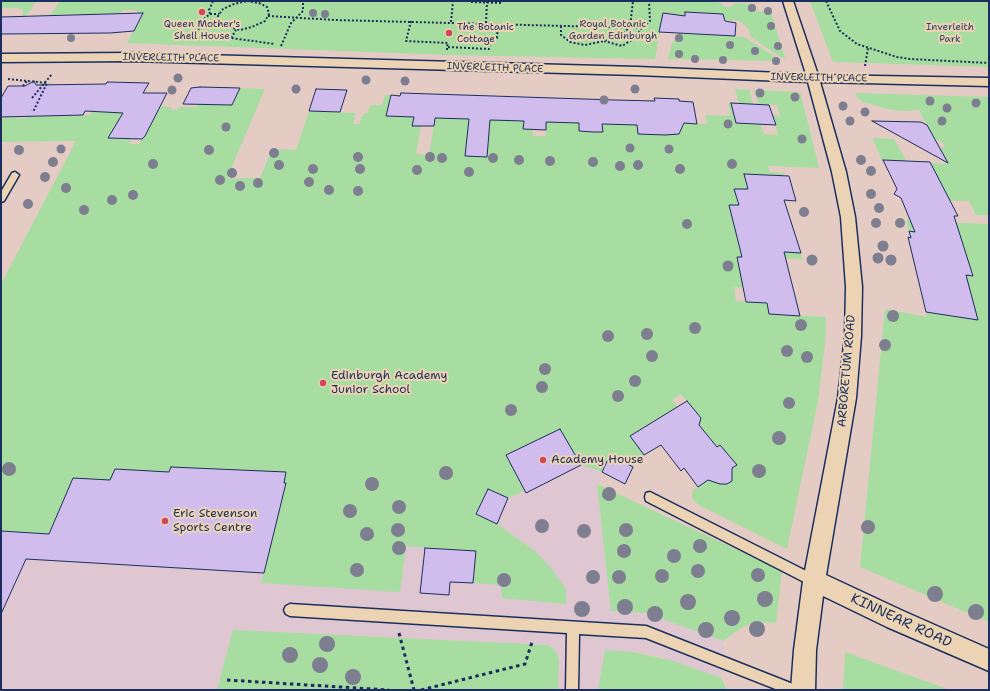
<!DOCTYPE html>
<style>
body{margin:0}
#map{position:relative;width:990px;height:691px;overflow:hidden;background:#e4ccc5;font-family:"Shantell Sans",sans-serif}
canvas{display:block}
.frame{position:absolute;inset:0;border:2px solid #1b2f5e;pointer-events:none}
</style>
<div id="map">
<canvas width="990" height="691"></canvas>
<div class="frame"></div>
</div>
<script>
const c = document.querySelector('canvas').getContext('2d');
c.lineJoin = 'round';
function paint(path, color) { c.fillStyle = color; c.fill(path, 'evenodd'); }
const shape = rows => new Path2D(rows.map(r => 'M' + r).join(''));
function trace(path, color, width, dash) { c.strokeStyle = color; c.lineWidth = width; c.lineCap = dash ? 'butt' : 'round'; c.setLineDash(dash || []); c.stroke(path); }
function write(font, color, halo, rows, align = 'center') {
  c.font = font + ' "Shantell Sans",sans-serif'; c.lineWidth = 4; c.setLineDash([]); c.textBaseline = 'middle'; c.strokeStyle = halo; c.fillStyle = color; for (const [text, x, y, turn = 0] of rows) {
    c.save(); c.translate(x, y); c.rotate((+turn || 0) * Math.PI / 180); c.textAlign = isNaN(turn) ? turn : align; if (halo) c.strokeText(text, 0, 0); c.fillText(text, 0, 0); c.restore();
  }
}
const built = shape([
 [272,149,696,164,680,308,597,484,611,611,645,613,724,641,721,678,657,656,632,652,606,650,598,690,1,690,1,284,27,234,227,178,260,178]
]);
const green = shape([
 [1,1,37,1,22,21,19,21,23,13,23,10,17,8,1,8],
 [60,1,711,1,711,2,721,3,723,6,727,7,734,5,734,3,754,4,757,11,771,12,785,58,784,59,751,37,748,28,740,21,727,20,685,12,685,16,663,13,655,59,446,55,127,43,143,13,136,13,137,10,123,10,121,13,99,14,97,17,80,17,81,14,50,15],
 [810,1,989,1,989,67,833,62],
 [679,32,744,37,782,61,668,59,672,44],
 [52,83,33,115,90,115,94,107,123,113,132,138,129,144,139,144,150,126,150,106,172,107,171,110,177,110,179,107,196,107,198,104,232,105,240,88,265,89,227,178,260,178,272,149,296,150,309,111,356,113,353,124,359,124,364,113,368,113,370,105,382,105,385,95,391,95,387,113,396,113,396,117,414,117,412,125,421,126,416,154,429,155,437,105,451,119,469,119,468,127,482,128,491,109,497,120,524,121,523,129,533,130,533,136,546,136,546,120,579,123,579,131,603,132,602,124,637,125,638,134,652,134,680,123,707,124,705,115,731,116,728,103,731,103,736,123,761,125,764,134,778,135,773,115,780,116,777,105,758,104,754,90,798,92,801,95,819,168,768,166,770,172,784,173,785,175,745,174,748,189,735,189,739,205,729,205,730,208,788,210,789,215,755,214,737,237,740,250,800,253,803,259,738,257,741,274,752,288,734,287,736,301,797,305,798,307,769,314,826,317,825,344,818,401,787,549,699,505,693,500,692,493,693,490,711,478,720,484,727,484,730,482,733,476,731,469,736,465,720,445,717,447,699,425,701,418,681,394,672,400,682,412,669,412,630,436,644,455,633,467,602,472,581,465,560,429,506,454,524,491,508,498,488,489,476,514,497,524,535,551,552,569,566,590,566,604,502,598,501,585,473,583,475,551,406,546,400,592,261,583,286,483,284,483,286,472,171,467,169,472,115,469,110,480,73,478,37,560,26,560,21,552,29,533,1,531,1,284,76,141,1,142,1,122,5,117,26,118,31,109,37,86,35,84],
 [735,89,749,90,753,104,739,103],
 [855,93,989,97,989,215,976,215,969,201,950,201,940,181,936,179,916,188,896,187,888,170,899,161,882,160,872,138,894,139,907,162,946,164,938,149,945,147,942,142,935,140,919,110,906,111,892,110,863,102,857,97],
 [906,220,989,224,989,622,860,567,885,309,927,317,926,312,978,320,917,273,915,268,973,276,963,245,945,242,942,235,909,231],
 [597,484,782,571,776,623,761,622,747,625,735,632,724,641,645,613,611,611],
 [233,630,547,645,555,650,559,659,558,690,217,690],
 [605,650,632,652,670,660,721,678,727,690,598,690],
 [845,652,950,690,843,690]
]);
const building = shape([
 [685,12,723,14,725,21,736,23,735,36,659,32,663,13,685,16,685,12],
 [143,13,134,31,110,33,1,34,1,17,143,13],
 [34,81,36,85,106,84,107,82,149,83,143,93,167,93,145,136,142,139,108,138,123,113,85,111,83,115,1,117,1,98,8,86,25,86,34,81],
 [200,87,240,88,232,105,183,104,191,88,200,87],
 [316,89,347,90,340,112,309,111,316,89],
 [401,93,615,100,655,101,654,98,679,99,679,101,693,102,697,124,684,123,679,134,665,135,638,134,637,125,602,124,603,132,593,132,579,131,579,123,546,122,546,130,523,129,524,121,490,120,487,157,465,156,469,119,435,118,434,126,412,126,414,117,386,116,391,95,400,96,401,93],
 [731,103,769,105,776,125,736,123,731,103],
 [872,121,921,122,927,125,948,163,872,121],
 [883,160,930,162,958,216,954,216,973,276,966,275,978,320,926,312,908,237,911,238,909,231,915,232,901,198,894,194,897,189,883,160],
 [744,174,789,176,796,201,784,200,801,253,784,252,800,316,769,314,767,303,746,302,737,257,742,257,729,205,739,205,734,189,748,189,744,174],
 [687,401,701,418,699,425,717,447,720,445,737,465,732,468,732,481,727,484,720,484,708,480,698,487,684,468,681,471,661,445,644,455,630,436,687,401],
 [560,429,581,465,526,493,506,455,560,429],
 [610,455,633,467,625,484,602,472,610,455],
 [171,467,286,472,284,483,286,483,264,573,26,559,1,614,1,531,49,534,73,478,110,480,115,469,169,472,171,467],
 [488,489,508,498,497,524,476,514,488,489],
 [425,548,476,551,473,583,450,582,449,595,420,593,425,548]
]);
const pathFar1 = shape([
 [213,1,209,10,210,14,205,18,194,37,231,38,275,44],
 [247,1,259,3,267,7,269,14,265,21,252,27,240,30,220,25,218,16,223,9,234,4,247,1],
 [826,1,840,31,857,44,897,57,910,59,989,63],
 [471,2,502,3],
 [210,14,219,14],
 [268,16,335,20,642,28,650,21,649,1],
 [411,21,406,41,448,43,447,47],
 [451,22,453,1],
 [486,23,487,2],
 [561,26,561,35,570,42,585,45,604,41,622,34,630,27,633,1],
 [231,38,236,30],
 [604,41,622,46,635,38,641,29],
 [281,46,291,23,303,11,303,1],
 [447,50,447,47,489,49,490,37,497,38,498,24],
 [865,66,868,48],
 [8,79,47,83,34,110,31,110],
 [23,86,27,81],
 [32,98,52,74]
]);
const path = shape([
 [399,633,414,690],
 [227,680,389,690],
 [421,690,525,664,532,642]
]);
const lane = shape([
 [15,172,19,175,4,201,1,202,1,192,12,173,15,172],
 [650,492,818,577,820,581,818,585,814,587,810,585,646,501,645,497,646,493,650,492],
 [290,604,646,626,798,686,800,690,778,690,646,638,579,634,578,690,566,690,567,633,290,616,286,614,284,610,286,606,290,604]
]);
const street = shape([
 [783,1,793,1,818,75,989,78,989,86,820,82,846,172,855,217,862,287,861,336,856,398,826,575,903,611,989,649,989,671,887,627,823,596,816,650,815,690,791,690,794,650,803,581,838,398,845,336,846,287,841,217,832,172,808,82,637,75,131,61,1,62,1,54,131,53,637,67,806,74,783,1]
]);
const trees = [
 [752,8,4],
 [768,11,4],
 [313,13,4],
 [325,14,4],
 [771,26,4],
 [71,38,4],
 [679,38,4],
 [730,45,4],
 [778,46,4],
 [755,51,4],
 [679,54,4],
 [695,59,4],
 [723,60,4],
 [776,61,4],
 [178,78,4.5],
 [366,80,4.5],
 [405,81,4.5],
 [296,89,4.5],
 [635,89,4.5],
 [172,90,4.5],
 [760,93,4.5],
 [795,97,4.5],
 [604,100,4.5],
 [930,101,4.5],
 [976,103,4.5],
 [843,106,4.5],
 [947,108,4.5],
 [865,112,4.5],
 [850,121,4.5],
 [942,121,4.5],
 [728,124,4.5],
 [226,127,4.5],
 [802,139,4.5],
 [630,148,4.5],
 [61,149,4.5],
 [669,149,4.5],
 [19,150,5],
 [209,150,5],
 [274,153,5],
 [358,157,5],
 [430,157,5],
 [442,158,5],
 [493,158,5],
 [519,160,5],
 [861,160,5],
 [550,161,5],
 [53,162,5],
 [593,162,5],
 [153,164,5],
 [732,164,5],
 [279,165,5],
 [638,165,5],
 [620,166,5],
 [313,169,5],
 [360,169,5],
 [680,169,5],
 [417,170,5],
 [871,171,5],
 [469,172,5],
 [232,173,5],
 [45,177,5],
 [220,180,5],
 [309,182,5],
 [258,183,5],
 [240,186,5],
 [66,188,5],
 [329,190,5],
 [358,191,5],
 [871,194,5],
 [133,195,5],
 [112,200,5],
 [28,204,5],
 [879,208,5],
 [84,210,5],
 [804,212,5],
 [876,223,5],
 [900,223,5],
 [687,224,5],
 [883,246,5.5],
 [878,258,5.5],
 [812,260,5.5],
 [891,260,5.5],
 [728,266,5.5],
 [893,316,6],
 [801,325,6],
 [695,328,6],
 [647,334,6],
 [608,336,6],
 [885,345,6],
 [787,351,6],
 [652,356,6],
 [807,357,6],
 [545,369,6],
 [635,381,6],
 [542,387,6],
 [618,396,6],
 [789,403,6],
 [511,410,6],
 [779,438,7],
 [9,469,7],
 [759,471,7],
 [446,473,7],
 [372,484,7],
 [609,494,7],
 [399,507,7],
 [350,511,7],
 [542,526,7],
 [868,527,7],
 [398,530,7],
 [626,530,7],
 [584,531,7],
 [367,534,7],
 [700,546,7],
 [399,548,7],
 [624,551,7],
 [674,556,7],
 [357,570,7],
 [698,571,7],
 [758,575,7],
 [662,576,7],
 [593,577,7],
 [619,577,7],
 [504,580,7],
 [935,594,8],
 [765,599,8],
 [688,602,8],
 [625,607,8],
 [582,609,8],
 [976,612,8],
 [655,614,8],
 [732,618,8],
 [757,629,8],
 [706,630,8],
 [327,644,8],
 [290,655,8],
 [320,665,8],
 [353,677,8]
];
const markers = [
 [202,12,4,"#d1495b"],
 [449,33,4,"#d1495b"],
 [323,383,4,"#d1495b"],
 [543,460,4,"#d1495b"],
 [165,521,4,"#d1495b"]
];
const farPoinames = [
 ["Queen Mother's",202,24],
 ["Shell House",202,36],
 ["The Botanic",457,27,"left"],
 ["Cottage",457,39,"left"]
];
const farParknames = [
 ["Royal Botanic",613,24],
 ["Garden Edinburgh",613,36],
 ["Inverleith",950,27],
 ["Park",950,39]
];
const farStreetnames = [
 ["INVERLEITH PLACE",171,58,1],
 ["INVERLEITH PLACE",495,68,2],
 ["INVERLEITH PLACE",819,78,1]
];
const streetNames = [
 ["ARBORETUM ROAD",847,371,-85]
];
const poiNames = [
 ["Edinburgh Academy",331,376],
 ["Junior School",331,390],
 ["Academy House",551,460],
 ["Eric Stevenson",173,514],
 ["Sports Centre",173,528]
];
const nearStreetnames = [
 ["KINNEAR ROAD",901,621,25]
];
paint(built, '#dec7d1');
paint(green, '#a7dda0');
paint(building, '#d0bced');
trace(building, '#1b2f5e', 1);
trace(lane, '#1b2f5e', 3);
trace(street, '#1b2f5e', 3);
trace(pathFar1, '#1b2f5e', 2, [2, 2]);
trace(path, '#1b2f5e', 3, [3.5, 3.5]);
paint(lane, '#ecd3b4');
paint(street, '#ecd3b4');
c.fillStyle = '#7d7f90';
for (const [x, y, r] of trees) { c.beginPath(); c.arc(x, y, r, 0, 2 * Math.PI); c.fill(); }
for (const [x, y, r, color] of markers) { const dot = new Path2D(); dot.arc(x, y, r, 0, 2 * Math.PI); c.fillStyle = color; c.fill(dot); trace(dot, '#ecd3b4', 1.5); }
write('10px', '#1b2f5e', '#ecd3b4', farPoinames);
write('10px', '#294065', '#ecd3b4', farParknames);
write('10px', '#1b2f5e', '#ecd3b4', farStreetnames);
write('12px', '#1b2f5e', '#ecd3b4', streetNames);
write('12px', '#1b2f5e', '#ecd3b4', poiNames, 'left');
write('14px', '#1b2f5e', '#ecd3b4', nearStreetnames);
</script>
